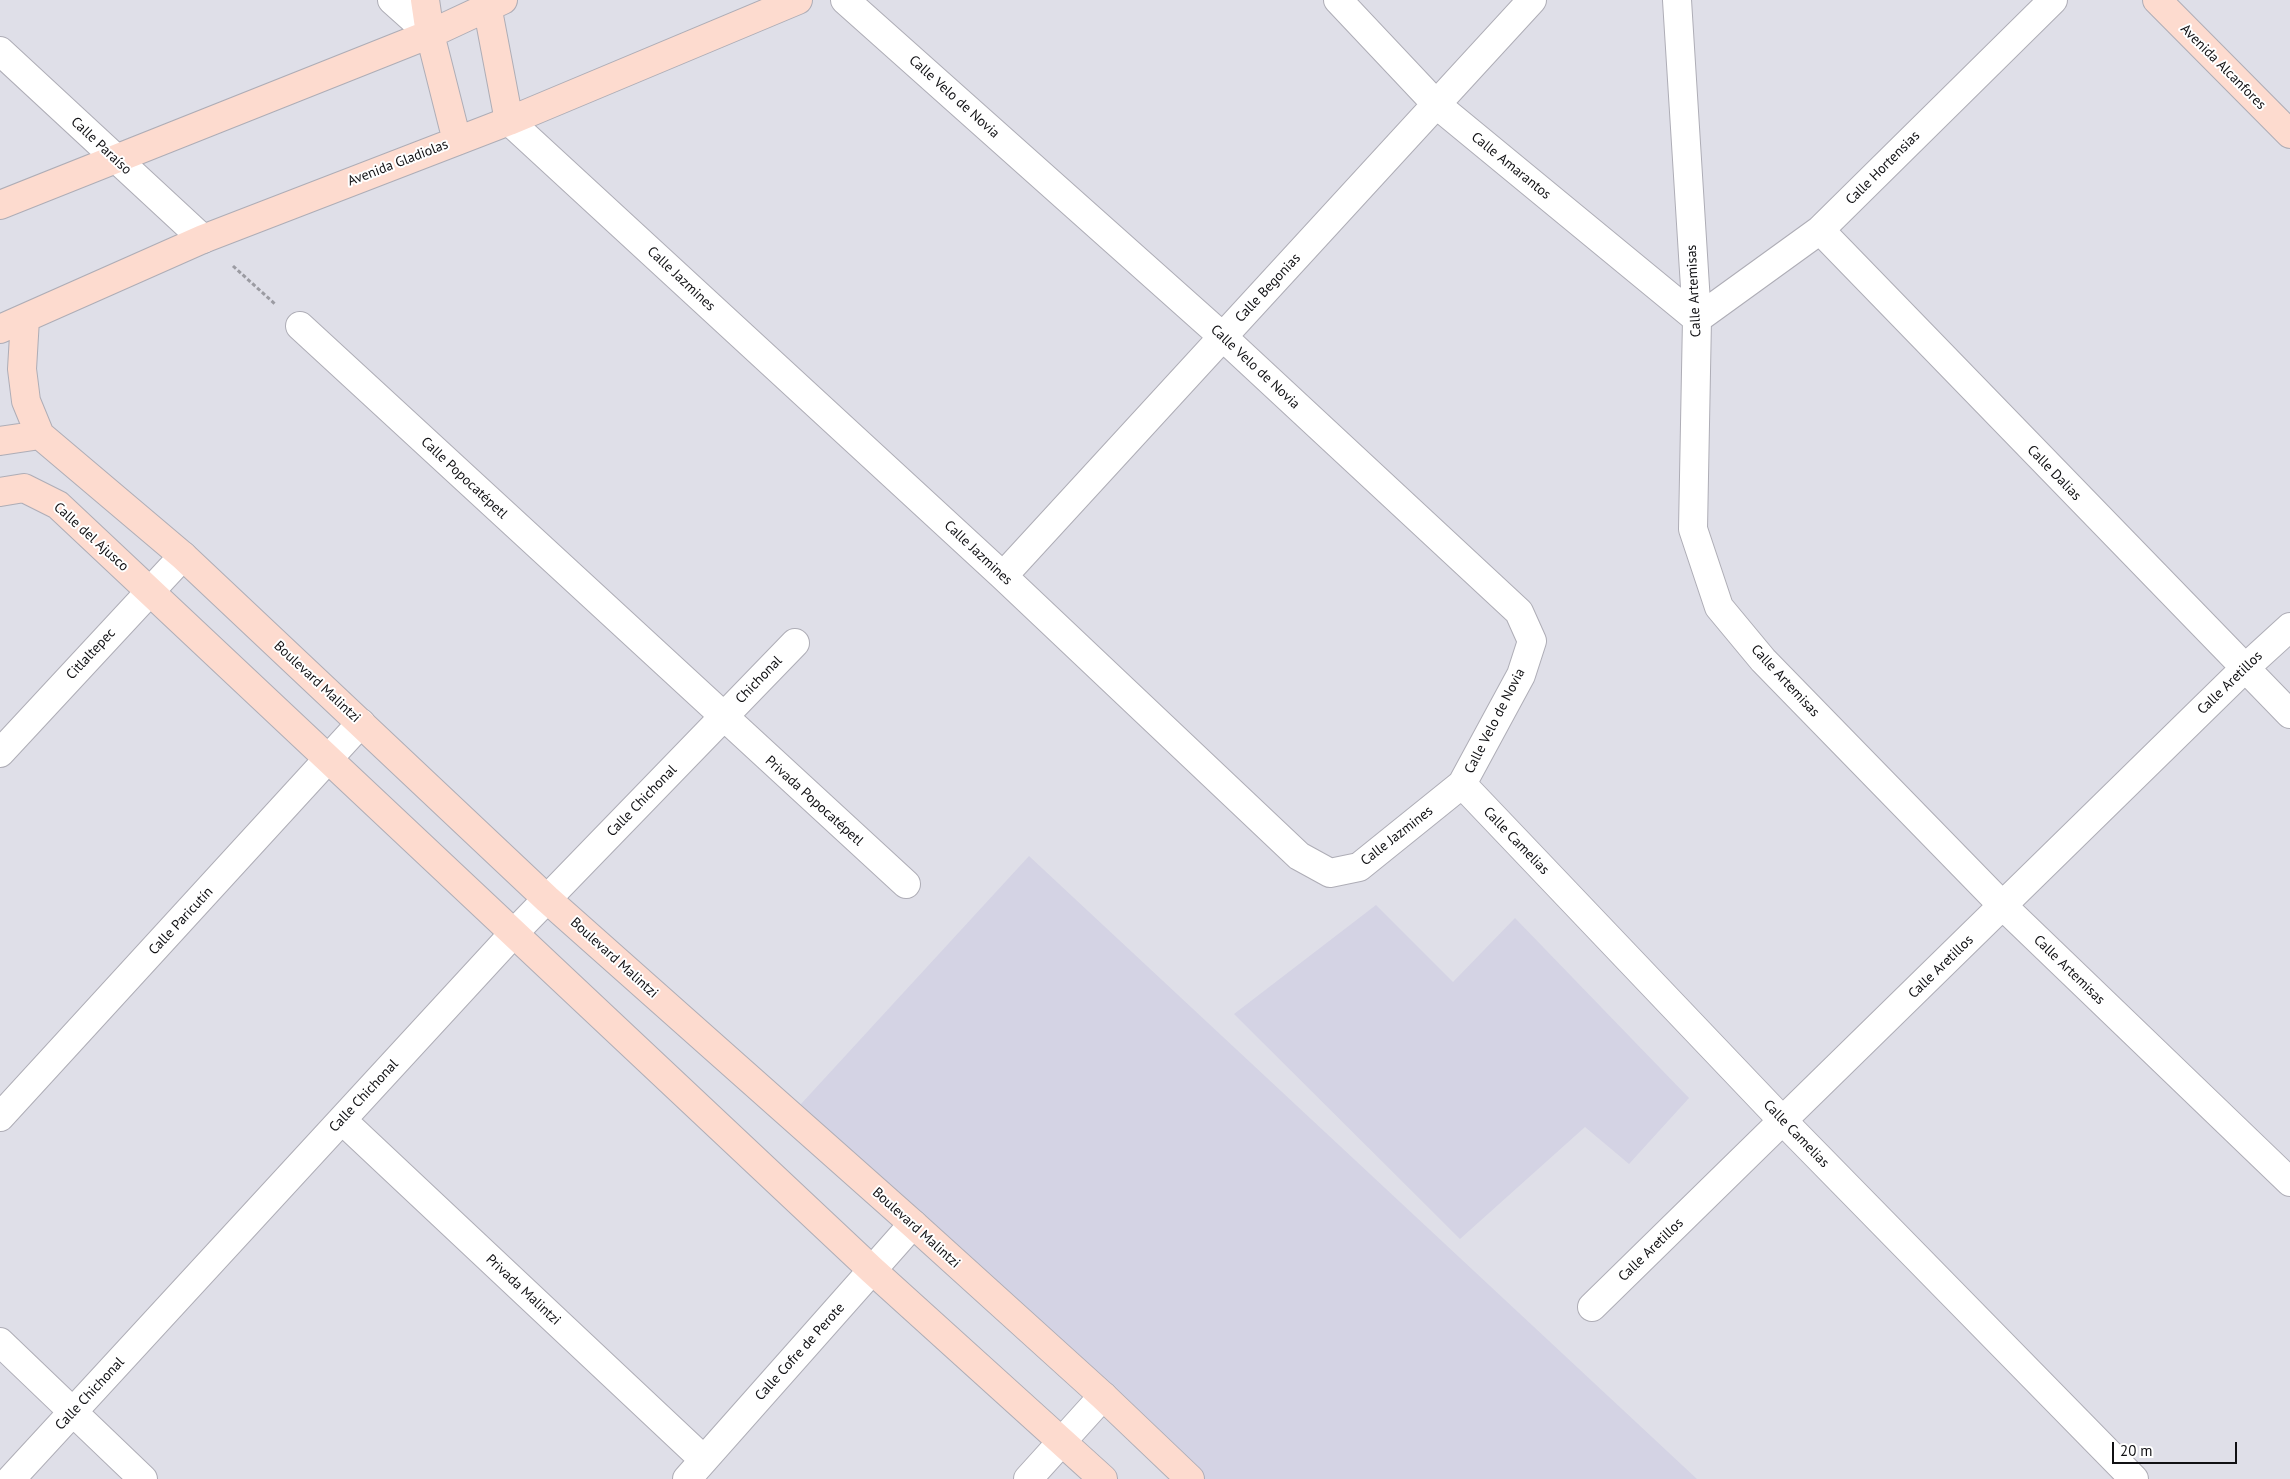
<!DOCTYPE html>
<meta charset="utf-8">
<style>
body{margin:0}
#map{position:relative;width:2290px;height:1479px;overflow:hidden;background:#dfdfe8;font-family:"PT Sans",sans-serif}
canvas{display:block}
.scale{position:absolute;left:2112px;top:1442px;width:125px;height:22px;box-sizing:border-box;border:2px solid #101013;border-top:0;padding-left:6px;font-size:15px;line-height:18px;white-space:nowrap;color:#101013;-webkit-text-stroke:4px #fff;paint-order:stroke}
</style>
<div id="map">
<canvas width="2290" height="1479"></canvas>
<div class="scale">20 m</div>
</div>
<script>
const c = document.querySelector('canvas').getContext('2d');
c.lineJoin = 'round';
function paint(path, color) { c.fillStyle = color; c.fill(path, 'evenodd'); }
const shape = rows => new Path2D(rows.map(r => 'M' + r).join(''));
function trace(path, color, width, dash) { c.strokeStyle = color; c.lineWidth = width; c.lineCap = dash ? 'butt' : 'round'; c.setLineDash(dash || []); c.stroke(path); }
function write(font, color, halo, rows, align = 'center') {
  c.font = font + ' "PT Sans",sans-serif'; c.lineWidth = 4; c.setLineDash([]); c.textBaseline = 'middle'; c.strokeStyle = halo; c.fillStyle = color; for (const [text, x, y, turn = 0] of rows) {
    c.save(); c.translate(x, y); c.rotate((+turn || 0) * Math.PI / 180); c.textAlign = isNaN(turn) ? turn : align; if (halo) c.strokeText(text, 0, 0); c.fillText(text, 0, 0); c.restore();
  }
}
const built = shape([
 [1029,856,1697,1479,1183,1479,789,1117],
 [1376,905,1453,982,1515,918,1689,1098,1629,1164,1585,1127,1460,1239,1234,1014]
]);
const path = shape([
 [233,266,275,304]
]);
const street = shape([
 [392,0,430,34],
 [1338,0,1437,105,1697,319,1820,230,2053,0],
 [1677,0,1697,319,1693,529,1719,607,1763,660,2003,906,2290,1182],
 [0,51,203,239],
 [509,121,1003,576,1299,856,1330,873,1359,867,1462,784,1521,675,1532,641,1519,612,1223,337,845,0],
 [1820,230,2290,714],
 [300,326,906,884],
 [1003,576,1532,0],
 [0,753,183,556],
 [1462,784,1783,1121,2134,1479],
 [0,1117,361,723],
 [342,1120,704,1460],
 [1592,1307,2244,669,2290,627],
 [0,1342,143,1479],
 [11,1479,513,934,795,643],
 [687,1479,913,1224],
 [1028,1479,1103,1396]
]);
const secondary = shape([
 [425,0,430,34,457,141],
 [486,0,509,121],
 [2157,0,2290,134],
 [0,205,430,34,503,0],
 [25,319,22,369,26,401,40,435,183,556,547,899,913,1224,1103,1396,1190,1479],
 [0,329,203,239,509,121,798,0],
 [0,441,40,435],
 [0,492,24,488,58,505,872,1270,1103,1479]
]);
const streetNames = [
 ["Avenida Alcanfores",2223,67,45],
 ["Calle Velo de Novia",954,97,42],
 ["Calle Paraíso",101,146,43],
 ["Avenida Gladiolas",398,163,-21],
 ["Calle Amarantos",1511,166,39],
 ["Calle Hortensias",1883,168,-45],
 ["Calle Jazmines",681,279,43],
 ["Calle Begonias",1268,288,-47],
 ["Calle Artemisas",1694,291,-93],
 ["Calle Velo de Novia",1255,367,43],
 ["Calle Dalias",2054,473,46],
 ["Calle Popocatépetl",464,478,43],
 ["Calle del Ajusco",91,537,42],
 ["Calle Jazmines",978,553,43],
 ["Citlaltepec",91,654,-47],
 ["Chichonal",759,680,-46],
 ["Calle Artemisas",1785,681,47],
 ["Boulevard Malintzi",317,682,43],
 ["Calle Aretillos",2230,683,-44],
 ["Calle Velo de Novia",1495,721,-63],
 ["Calle Chichonal",642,801,-46],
 ["Privada Popocatépetl",814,801,42],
 ["Calle Jazmines",1397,836,-38],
 ["Calle Camelias",1516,841,46],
 ["Calle Paricutín",181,921,-47],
 ["Boulevard Malintzi",614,958,42],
 ["Calle Aretillos",1941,967,-44],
 ["Calle Artemisas",2069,970,44],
 ["Calle Chichonal",364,1096,-47],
 ["Calle Camelias",1796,1134,46],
 ["Boulevard Malintzi",916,1228,42],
 ["Calle Aretillos",1651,1250,-44],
 ["Privada Malintzi",523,1290,43],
 ["Calle Cofre de Perote",800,1352,-48],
 ["Calle Chichonal",90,1394,-47]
];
paint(built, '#d4d3e4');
trace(street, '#aeadb6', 30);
trace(secondary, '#aeadb6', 30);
trace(path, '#9b9ba2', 3, [4, 2.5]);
trace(street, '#fff', 28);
trace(secondary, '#fddbcf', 28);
write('14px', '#101013', '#fff', streetNames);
</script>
